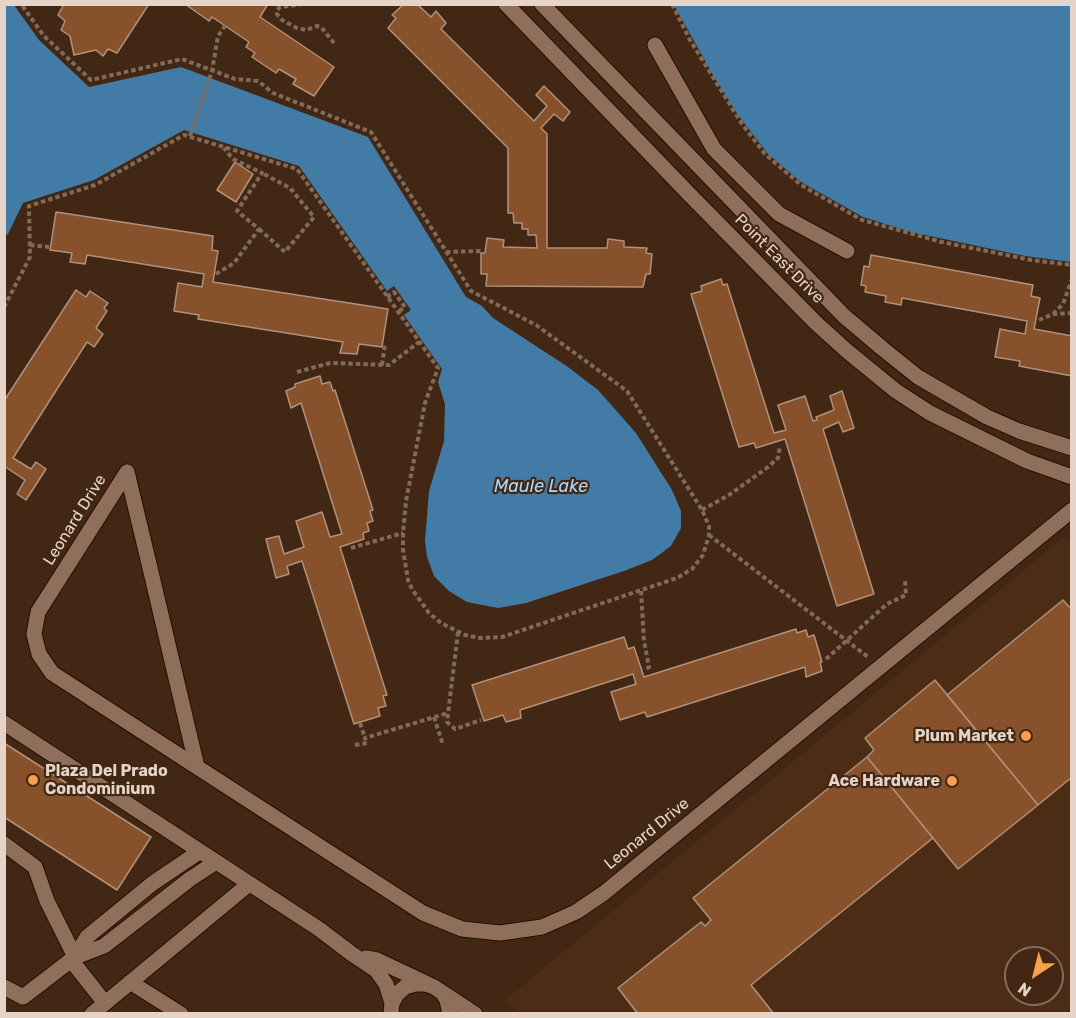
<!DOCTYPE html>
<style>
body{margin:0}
#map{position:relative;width:1076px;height:1018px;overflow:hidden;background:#412714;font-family:Rubik,sans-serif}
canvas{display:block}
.frame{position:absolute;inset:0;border:6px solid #e6d4c9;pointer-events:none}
.north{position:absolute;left:1004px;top:946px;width:60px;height:60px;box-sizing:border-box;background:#412714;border:2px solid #836c5c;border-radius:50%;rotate:215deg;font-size:16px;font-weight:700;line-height:24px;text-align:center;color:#e6d4c9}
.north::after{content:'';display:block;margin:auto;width:21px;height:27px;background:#fa9f4f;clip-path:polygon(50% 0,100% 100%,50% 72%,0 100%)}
</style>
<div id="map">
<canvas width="1076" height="1018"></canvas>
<div class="frame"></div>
<div class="north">N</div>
</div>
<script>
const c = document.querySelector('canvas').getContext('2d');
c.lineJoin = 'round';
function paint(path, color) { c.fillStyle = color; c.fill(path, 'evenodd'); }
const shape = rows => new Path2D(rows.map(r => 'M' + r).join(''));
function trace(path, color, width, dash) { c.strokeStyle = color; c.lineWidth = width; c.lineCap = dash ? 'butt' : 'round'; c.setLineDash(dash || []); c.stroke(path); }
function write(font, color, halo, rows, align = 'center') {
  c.font = font + ' Rubik,sans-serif'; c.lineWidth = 4.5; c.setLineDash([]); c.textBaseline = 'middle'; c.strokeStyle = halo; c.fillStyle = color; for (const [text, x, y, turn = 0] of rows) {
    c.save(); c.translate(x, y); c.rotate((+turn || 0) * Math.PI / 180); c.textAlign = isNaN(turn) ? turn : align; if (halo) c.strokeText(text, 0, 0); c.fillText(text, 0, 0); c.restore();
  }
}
const built = shape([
 [1065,536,1072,544,1071,1006,1062,1014,523,1014,504,1001],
 [1016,958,1052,958,1052,994,1016,994]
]);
const water = shape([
 [5,4,14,5,39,40,89,87,181,67,368,137,466,297,482,306,493,318,568,367,598,390,636,433,672,490,681,511,681,528,671,546,652,560,624,571,526,603,498,608,467,602,449,591,434,576,427,557,425,541,429,491,444,441,445,404,438,382,442,369,404,315,411,310,394,286,387,291,299,166,184,130,94,180,23,203,8,234,5,235],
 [674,5,1071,5,1071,262,1025,256,911,232,863,217,801,182,768,154,738,115,713,75]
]);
const building = shape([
 [64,4,149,4,117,53,108,49,103,56,96,50,74,55,70,36,61,30,65,21,58,15,64,4],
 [185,4,268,4,260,17,334,67,314,96,293,84,296,79,279,69,276,73,252,57,255,53,246,47,249,42,212,17,209,21,185,4],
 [404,4,417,4,431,17,436,11,446,23,441,29,534,121,547,106,536,95,544,86,570,112,563,121,554,114,541,128,547,134,547,248,607,248,608,239,624,241,624,247,647,248,646,253,652,254,650,274,646,274,643,287,486,286,487,274,481,274,481,253,485,253,487,238,504,240,503,247,537,248,536,235,528,235,528,229,522,229,522,223,514,223,513,213,508,213,508,148,388,28,396,18,392,15,404,4],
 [235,162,253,174,236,202,217,190,235,162],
 [56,212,213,236,212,250,218,251,213,282,388,309,382,347,359,344,357,354,340,353,343,342,198,319,199,315,174,311,178,283,202,287,204,274,87,255,85,264,70,262,72,253,50,250,56,212],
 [871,255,1033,285,1031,296,1040,298,1034,329,1072,336,1072,376,1019,366,1020,361,995,357,1000,329,1025,334,1027,321,902,298,901,305,885,302,886,296,865,292,866,286,861,285,864,266,869,267,871,255],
 [721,279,723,285,727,284,774,433,786,430,778,405,805,396,813,421,817,420,816,417,834,410,830,396,842,391,854,428,843,432,839,422,823,429,874,594,837,606,785,439,756,448,754,443,739,447,691,294,702,291,701,286,721,279],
 [76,290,86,297,90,291,108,303,104,308,107,311,96,328,103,334,94,347,87,342,13,458,31,469,36,462,46,469,26,500,17,494,25,480,4,466,4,401,76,290],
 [320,376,322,384,330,382,333,391,335,390,373,510,370,511,373,521,367,523,369,531,363,533,364,539,340,547,387,695,383,696,386,706,378,708,380,716,354,724,302,561,287,566,289,574,276,578,266,539,279,536,284,554,304,547,296,521,322,512,330,537,342,534,301,403,291,408,286,391,295,387,295,384,320,376],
 [1063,600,1072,610,1072,777,1038,805,947,695,1063,600],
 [796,629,797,633,806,630,808,637,814,635,822,662,820,662,822,671,806,677,805,667,647,717,645,712,620,720,611,692,636,684,633,674,520,710,521,718,506,722,503,715,484,721,472,685,624,637,628,649,634,647,644,677,796,629],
 [935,680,1038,805,958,869,867,757,874,750,865,738,935,680],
 [4,743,151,837,117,890,4,817,4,743],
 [867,757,933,838,751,985,774,1014,638,1014,618,988,701,922,705,926,711,920,693,898,867,757]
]);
const path = shape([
 [303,4,280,7,277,10,277,14,282,20,297,28,306,30,317,26,321,27,334,43],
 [672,4,690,40,742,124,765,154,801,185,862,220,942,242,1031,260,1072,265],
 [190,136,212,71,218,36,225,26],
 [259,229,285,252,314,217,290,188,262,173],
 [30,245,49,247],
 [446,252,482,251],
 [216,274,234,263,259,229,237,211,262,173,233,159,224,148],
 [387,297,394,292,405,307,398,312],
 [4,307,30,257,29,206,95,185,184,135,297,169,438,368,425,403,406,501,403,533,403,550,408,580,412,589,429,613,441,623,465,635,480,638,502,637,677,578,692,569,703,555,709,535,709,526,702,510,627,391,536,325,471,291,371,132,273,93,258,81,235,79,182,59,91,80,44,36,21,4],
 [1053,314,1063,304,1072,279],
 [1039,320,1053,314,1072,313],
 [382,365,385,344],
 [297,372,330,363,389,365,419,342],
 [702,510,729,495,768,467,778,458,780,446],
 [709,535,868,657],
 [351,548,403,533],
 [641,591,644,641,649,667,644,670],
 [458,632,447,722,455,729,481,720],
 [826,659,887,604,906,595,905,580],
 [434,717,443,745],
 [360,723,365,738],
 [355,745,367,743,365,738,448,713]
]);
const minor = shape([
 [506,4,691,196,816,323,847,351,896,391,930,413,1027,461,1072,477],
 [542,4,844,316,883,349,918,377,987,417,1019,431,1072,448],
 [655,45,714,149,779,214,847,251],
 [127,472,150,568,197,767,52,673,39,654,34,634,38,612,127,472],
 [4,723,319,929,352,954,376,970,386,984,392,1003],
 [197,767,423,913,462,929,500,933,542,927,576,912,604,893,1072,510],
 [4,844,35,867,47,901,75,957,23,997,4,987],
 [75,957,104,946,190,879,216,862],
 [75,957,87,937,153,883,199,852],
 [366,958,377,960,434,987,475,1014],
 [71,960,101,998],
 [130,982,181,1014],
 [92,1014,249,884],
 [391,1014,392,1003,397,994,405,987,415,984,425,984,434,987,442,992,447,1000,450,1014]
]);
const markers = [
 [1026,736,6,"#fa9f4f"],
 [33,780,6,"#fa9f4f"],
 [952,781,6,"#fa9f4f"]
];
const streetNames = [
 ["Point East Drive",779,259,45],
 ["Leonard Drive",75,520,-58],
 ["Leonard Drive",647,834,-39]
];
const poiNames = [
 ["Plum Market",1014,736],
 ["Plaza Del Prado",45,771,"left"],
 ["Condominium",45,789,"left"],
 ["Ace Hardware",940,781]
];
const waterNames = [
 ["Maule Lake",541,487]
];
paint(built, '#4d2c15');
paint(water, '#427ca6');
paint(building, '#87522b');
trace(building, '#b2917c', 1.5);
trace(minor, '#270f00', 17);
trace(path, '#816a5a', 4, [4.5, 3]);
trace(minor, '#8f6f5b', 15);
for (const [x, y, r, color] of markers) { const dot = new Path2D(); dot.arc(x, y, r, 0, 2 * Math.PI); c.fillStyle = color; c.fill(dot); trace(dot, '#412714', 2); }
write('16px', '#e6d4c9', '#412714', streetNames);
write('bold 16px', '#e6d4c9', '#412714', poiNames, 'right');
write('italic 18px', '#a8d8fc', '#412714', waterNames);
</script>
